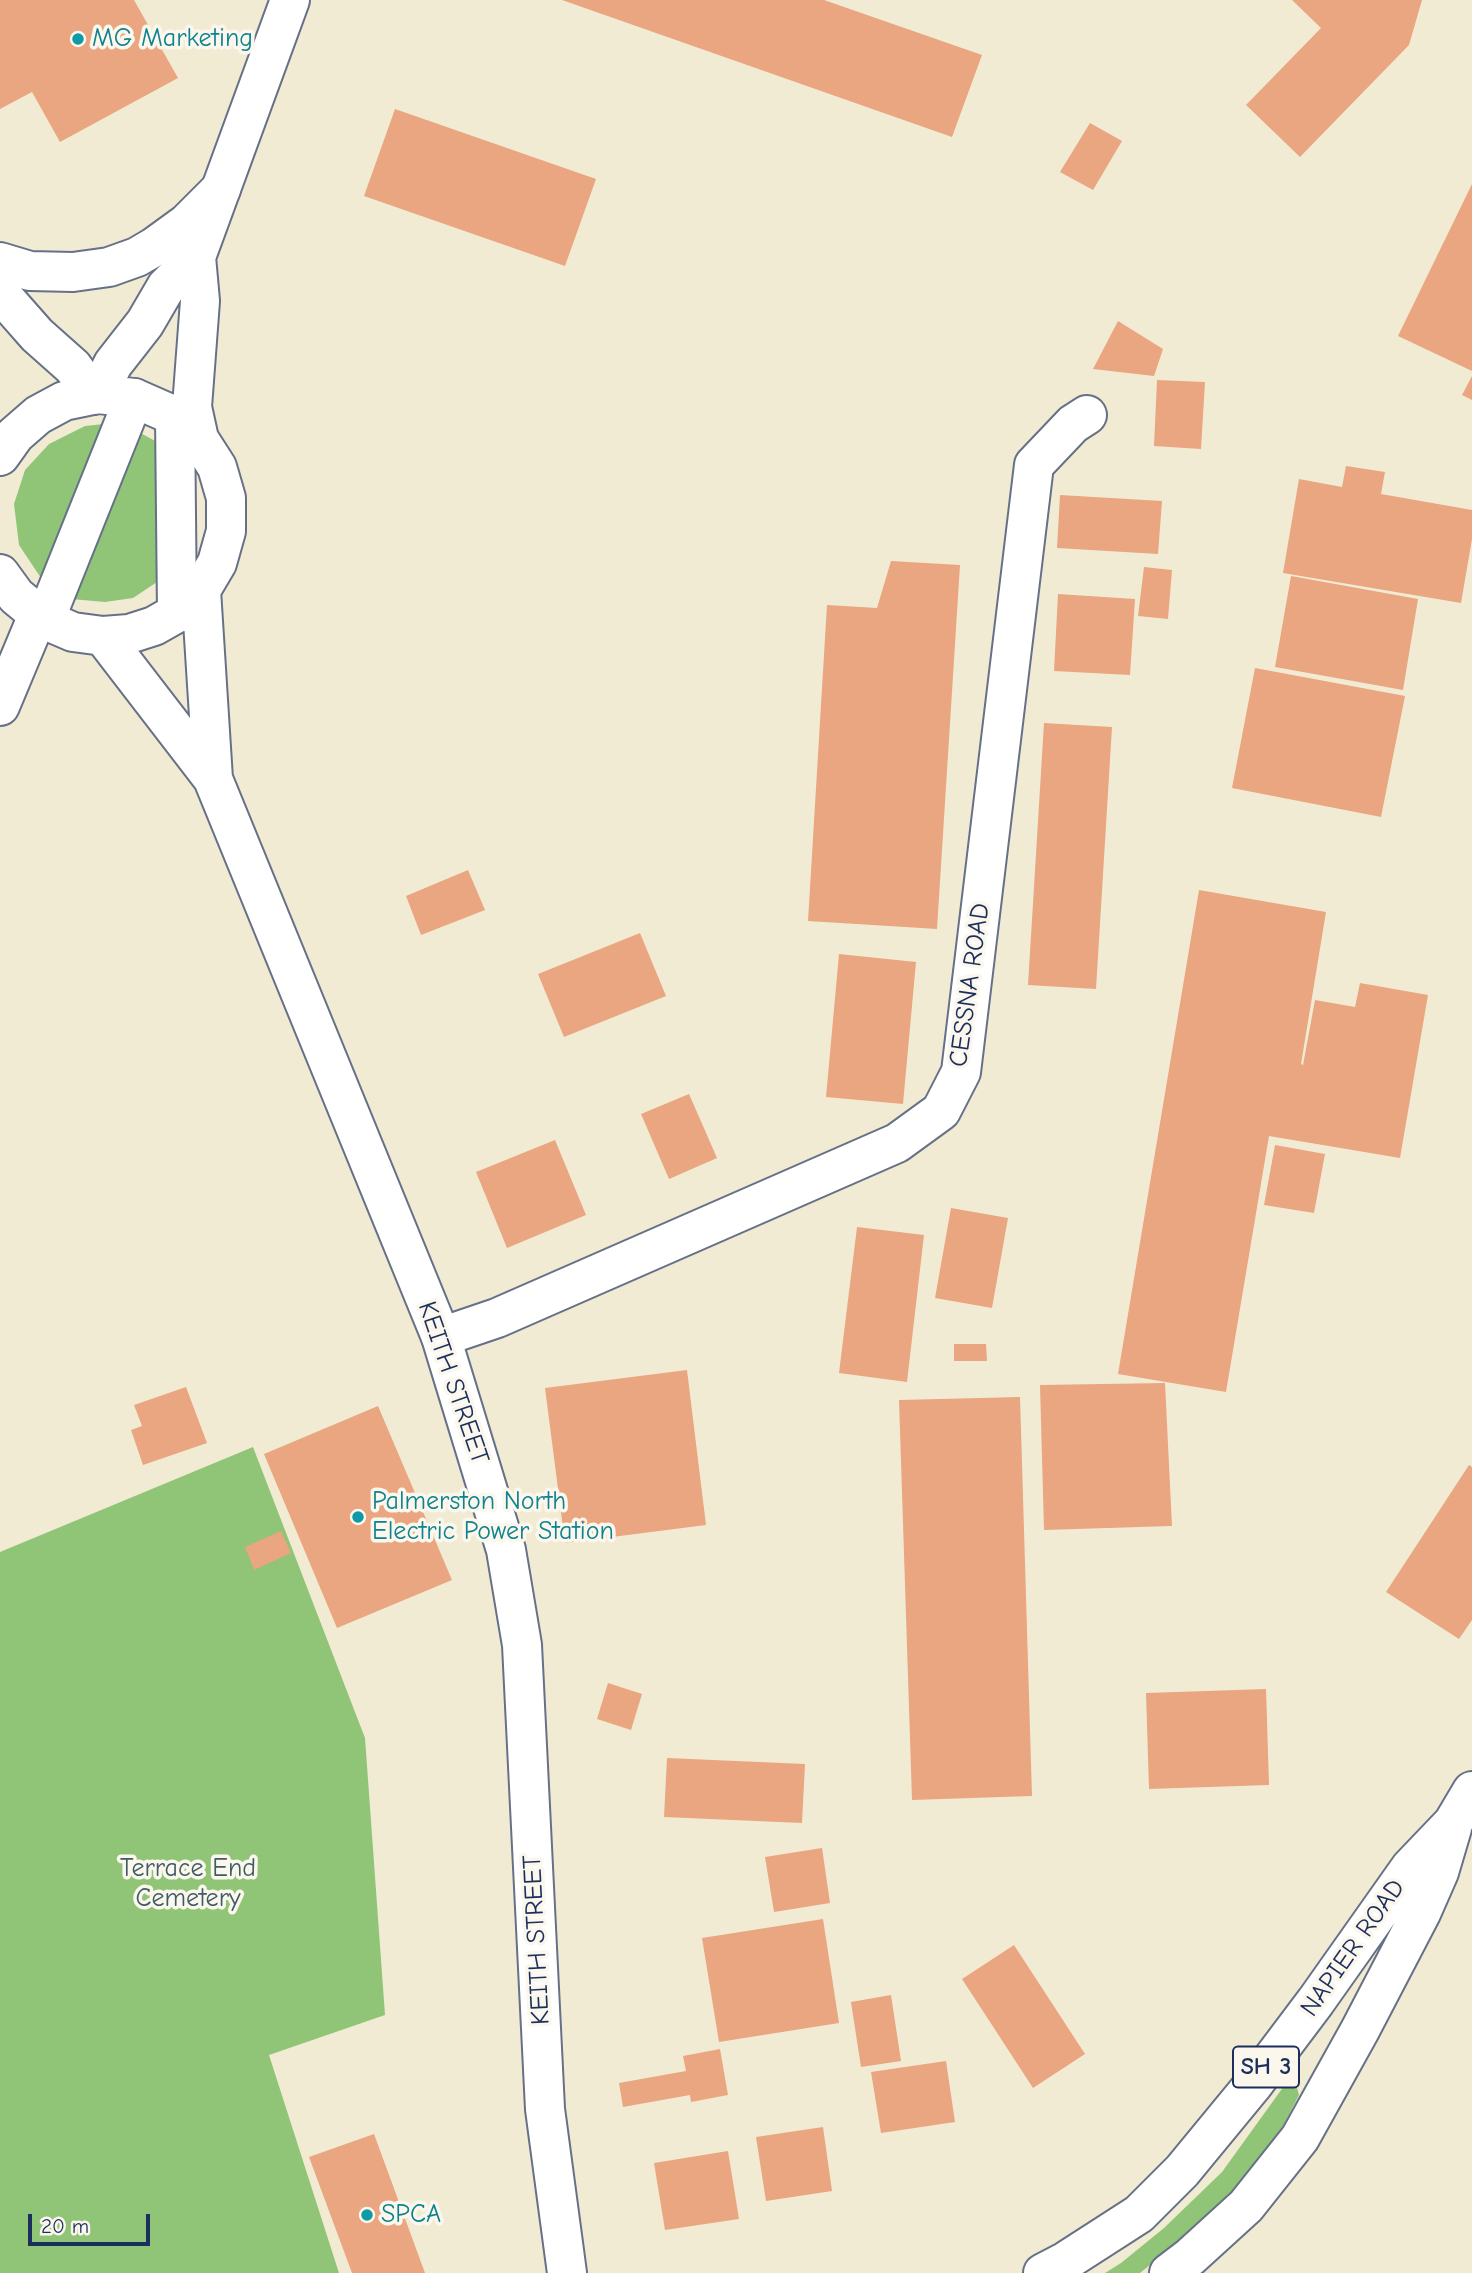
<!DOCTYPE html>
<style>
body{margin:0}
#map{position:relative;width:1472px;height:2273px;overflow:hidden;background:#f2ebd3;font-family:"Comic Neue",sans-serif}
canvas{display:block}
.scale{position:absolute;left:28px;top:2214px;width:122px;height:32px;box-sizing:border-box;border:4px solid #1b2f5e;border-top:0;padding-left:9px;font-size:21px;line-height:24px;white-space:nowrap;color:#1b2f5e;-webkit-text-stroke:5px #fbf7ec;paint-order:stroke}
</style>
<div id="map">
<canvas width="1472" height="2273"></canvas>
<div class="scale">20 m</div>
</div>
<script>
const c = document.querySelector('canvas').getContext('2d');
c.lineJoin = 'round';
function paint(path, color) { c.fillStyle = color; c.fill(path, 'evenodd'); }
const shape = rows => new Path2D(rows.map(r => 'M' + r).join(''));
function trace(path, color, width, dash) { c.strokeStyle = color; c.lineWidth = width; c.lineCap = dash ? 'butt' : 'round'; c.setLineDash(dash || []); c.stroke(path); }
function write(font, color, halo, rows, align = 'center') {
  c.font = font + ' "Comic Neue",sans-serif'; c.lineWidth = 7; c.setLineDash([]); c.textBaseline = 'middle'; c.strokeStyle = halo; c.fillStyle = color; for (const [text, x, y, turn = 0] of rows) {
    c.save(); c.translate(x, y); c.rotate((+turn || 0) * Math.PI / 180); c.textAlign = isNaN(turn) ? turn : align; if (halo) c.strokeText(text, 0, 0); c.fillText(text, 0, 0); c.restore();
  }
}
const green = shape([
 [104,424,41,578,19,545,14,504,25,470,49,444,85,426],
 [135,430,157,442,160,580,133,598,105,602,71,599],
 [253,1447,365,1738,385,2015,269,2055,339,2273,0,2273,0,1552],
 [1290,2083,1296,2084,1299,2095,1283,2126,1252,2170,1195,2229,1140,2273,1105,2273,1121,2263,1164,2228,1222,2172,1284,2086]
]);
const building = shape([
 [0,0,134,0,178,78,60,142,32,92,0,109],
 [562,0,824,0,982,55,952,137],
 [1292,0,1422,0,1409,45,1300,157,1246,105,1321,28],
 [395,109,596,179,565,266,364,196],
 [1090,123,1122,141,1093,190,1060,172],
 [1472,184,1472,371,1398,336],
 [1118,321,1163,349,1154,376,1093,369],
 [1472,376,1472,400,1462,395],
 [1157,380,1205,382,1201,449,1154,446],
 [1346,466,1385,472,1381,494,1472,510,1472,539,1461,603,1283,573,1299,479,1342,487],
 [1060,495,1162,501,1158,554,1057,548],
 [891,561,960,565,937,929,808,921,827,605,877,608],
 [1144,567,1172,570,1168,619,1138,616],
 [1291,576,1418,599,1403,690,1275,667],
 [1058,594,1135,599,1130,675,1054,671],
 [1255,668,1405,696,1381,817,1232,788],
 [1044,723,1112,727,1096,989,1028,985],
 [468,870,485,910,421,935,406,896],
 [1199,890,1326,912,1301,1064,1303,1065,1315,1000,1355,1007,1360,983,1428,995,1400,1158,1269,1136,1226,1392,1118,1374],
 [640,933,666,996,564,1037,538,974],
 [839,954,916,962,903,1104,826,1097],
 [689,1094,717,1158,669,1179,641,1114],
 [555,1140,586,1215,507,1248,476,1172],
 [1275,1145,1325,1154,1314,1213,1264,1205],
 [951,1208,1008,1218,992,1308,935,1298],
 [857,1227,924,1235,907,1382,839,1373],
 [954,1344,986,1344,987,1361,954,1361],
 [687,1370,706,1525,565,1543,545,1388],
 [1165,1383,1172,1526,1044,1530,1040,1385],
 [186,1387,207,1443,143,1465,131,1430,142,1426,134,1405],
 [1020,1397,1032,1796,912,1800,899,1400],
 [378,1406,452,1580,337,1628,264,1454],
 [1469,1465,1472,1467,1472,1620,1459,1639,1386,1592],
 [281,1531,291,1553,254,1570,245,1547],
 [608,1683,642,1694,631,1730,597,1719],
 [1266,1689,1269,1785,1149,1789,1146,1693],
 [667,1758,805,1764,802,1823,664,1817],
 [822,1848,830,1903,774,1912,765,1857],
 [823,1919,839,2023,719,2042,702,1938],
 [1014,1945,1085,2054,1033,2088,962,1979],
 [891,1995,901,2061,861,2067,851,2002],
 [720,2049,728,2095,691,2102,690,2095,623,2107,619,2083,686,2071,683,2056],
 [946,2061,955,2122,881,2133,871,2072],
 [823,2127,832,2191,766,2201,756,2137],
 [374,2134,425,2273,352,2273,309,2157],
 [728,2151,739,2219,665,2230,654,2163]
]);
const minor = shape([
 [0,262,30,271,73,272,109,267,137,257,154,247,187,223,221,189],
 [0,293,37,335,73,367,93,395],
 [175,416,177,613],
 [45,620,134,398],
 [0,706,38,615],
 [441,1337,497,1318,897,1143,941,1111,961,1072,1034,465,1073,424,1087,415]
]);
const major = shape([
 [196,257,200,301,192,407,199,439],
 [98,394,113,364,145,323,166,287,196,257,290,0],
 [0,456,15,435,38,415,64,401,98,394,134,398,175,416,199,439,217,467,226,498,226,531,217,563,201,590,177,613,154,626,129,634,103,636,73,632,45,620,16,596,0,574],
 [201,590,213,779],
 [103,636,213,779,441,1337,506,1550,522,1645,545,2109,567,2273]
]);
const highway = shape([
 [1043,2273,1066,2261,1139,2214,1182,2171,1252,2086,1316,2001,1410,1868,1453,1823,1472,1791],
 [1169,2273,1190,2257,1246,2206,1300,2138,1360,2030,1421,1913,1439,1872,1452,1828]
]);
const markers = [
 [78,39,7,"#0f9aa8"],
 [358,1517,7,"#0f9aa8"],
 [367,2215,7,"#0f9aa8"]
];
const shields = [
 [1266,2067,66]
];
const shieldNames = [
 ["SH 3",1266,2067]
];
const cultureNames = [
 ["MG Marketing",92,39],
 ["Palmerston North",372,1502],
 ["Electric Power Station",372,1532],
 ["SPCA",381,2215]
];
const streetNames = [
 ["CESSNA ROAD",970,985,-82],
 ["KEITH STREET",453,1383,71],
 ["KEITH STREET",537,1940,-93],
 ["NAPIER ROAD",1353,1948,-55]
];
const parkNames = [
 ["Terrace End",188,1869],
 ["Cemetery",188,1899]
];
paint(green, '#90c577');
paint(building, '#e9a680');
trace(minor, '#667187', 42);
trace(major, '#667187', 42);
trace(highway, '#667187', 42);
trace(minor, '#fff', 38);
trace(major, '#fff', 38);
trace(highway, '#fff', 38);
for (const [x, y, r, color] of markers) { const dot = new Path2D(); dot.arc(x, y, r, 0, 2 * Math.PI); c.fillStyle = color; c.fill(dot); trace(dot, '#fbf7ec', 2.5); }
for (const [x, y, w] of shields) { const box = new Path2D(); box.roundRect(x - w / 2, y - 20.5, w, 41, 5); c.fillStyle = '#fbf7ec'; c.fill(box); trace(box, '#1b2f5e', 2); }
write('bold 24px', '#1b2f5e', null, shieldNames);
write('26px', '#0d838f', '#fbf7ec', cultureNames, 'left');
write('26px', '#1b2f5e', '#fbf7ec', streetNames);
write('26px', '#3e5c66', '#fbf7ec', parkNames);
</script>
